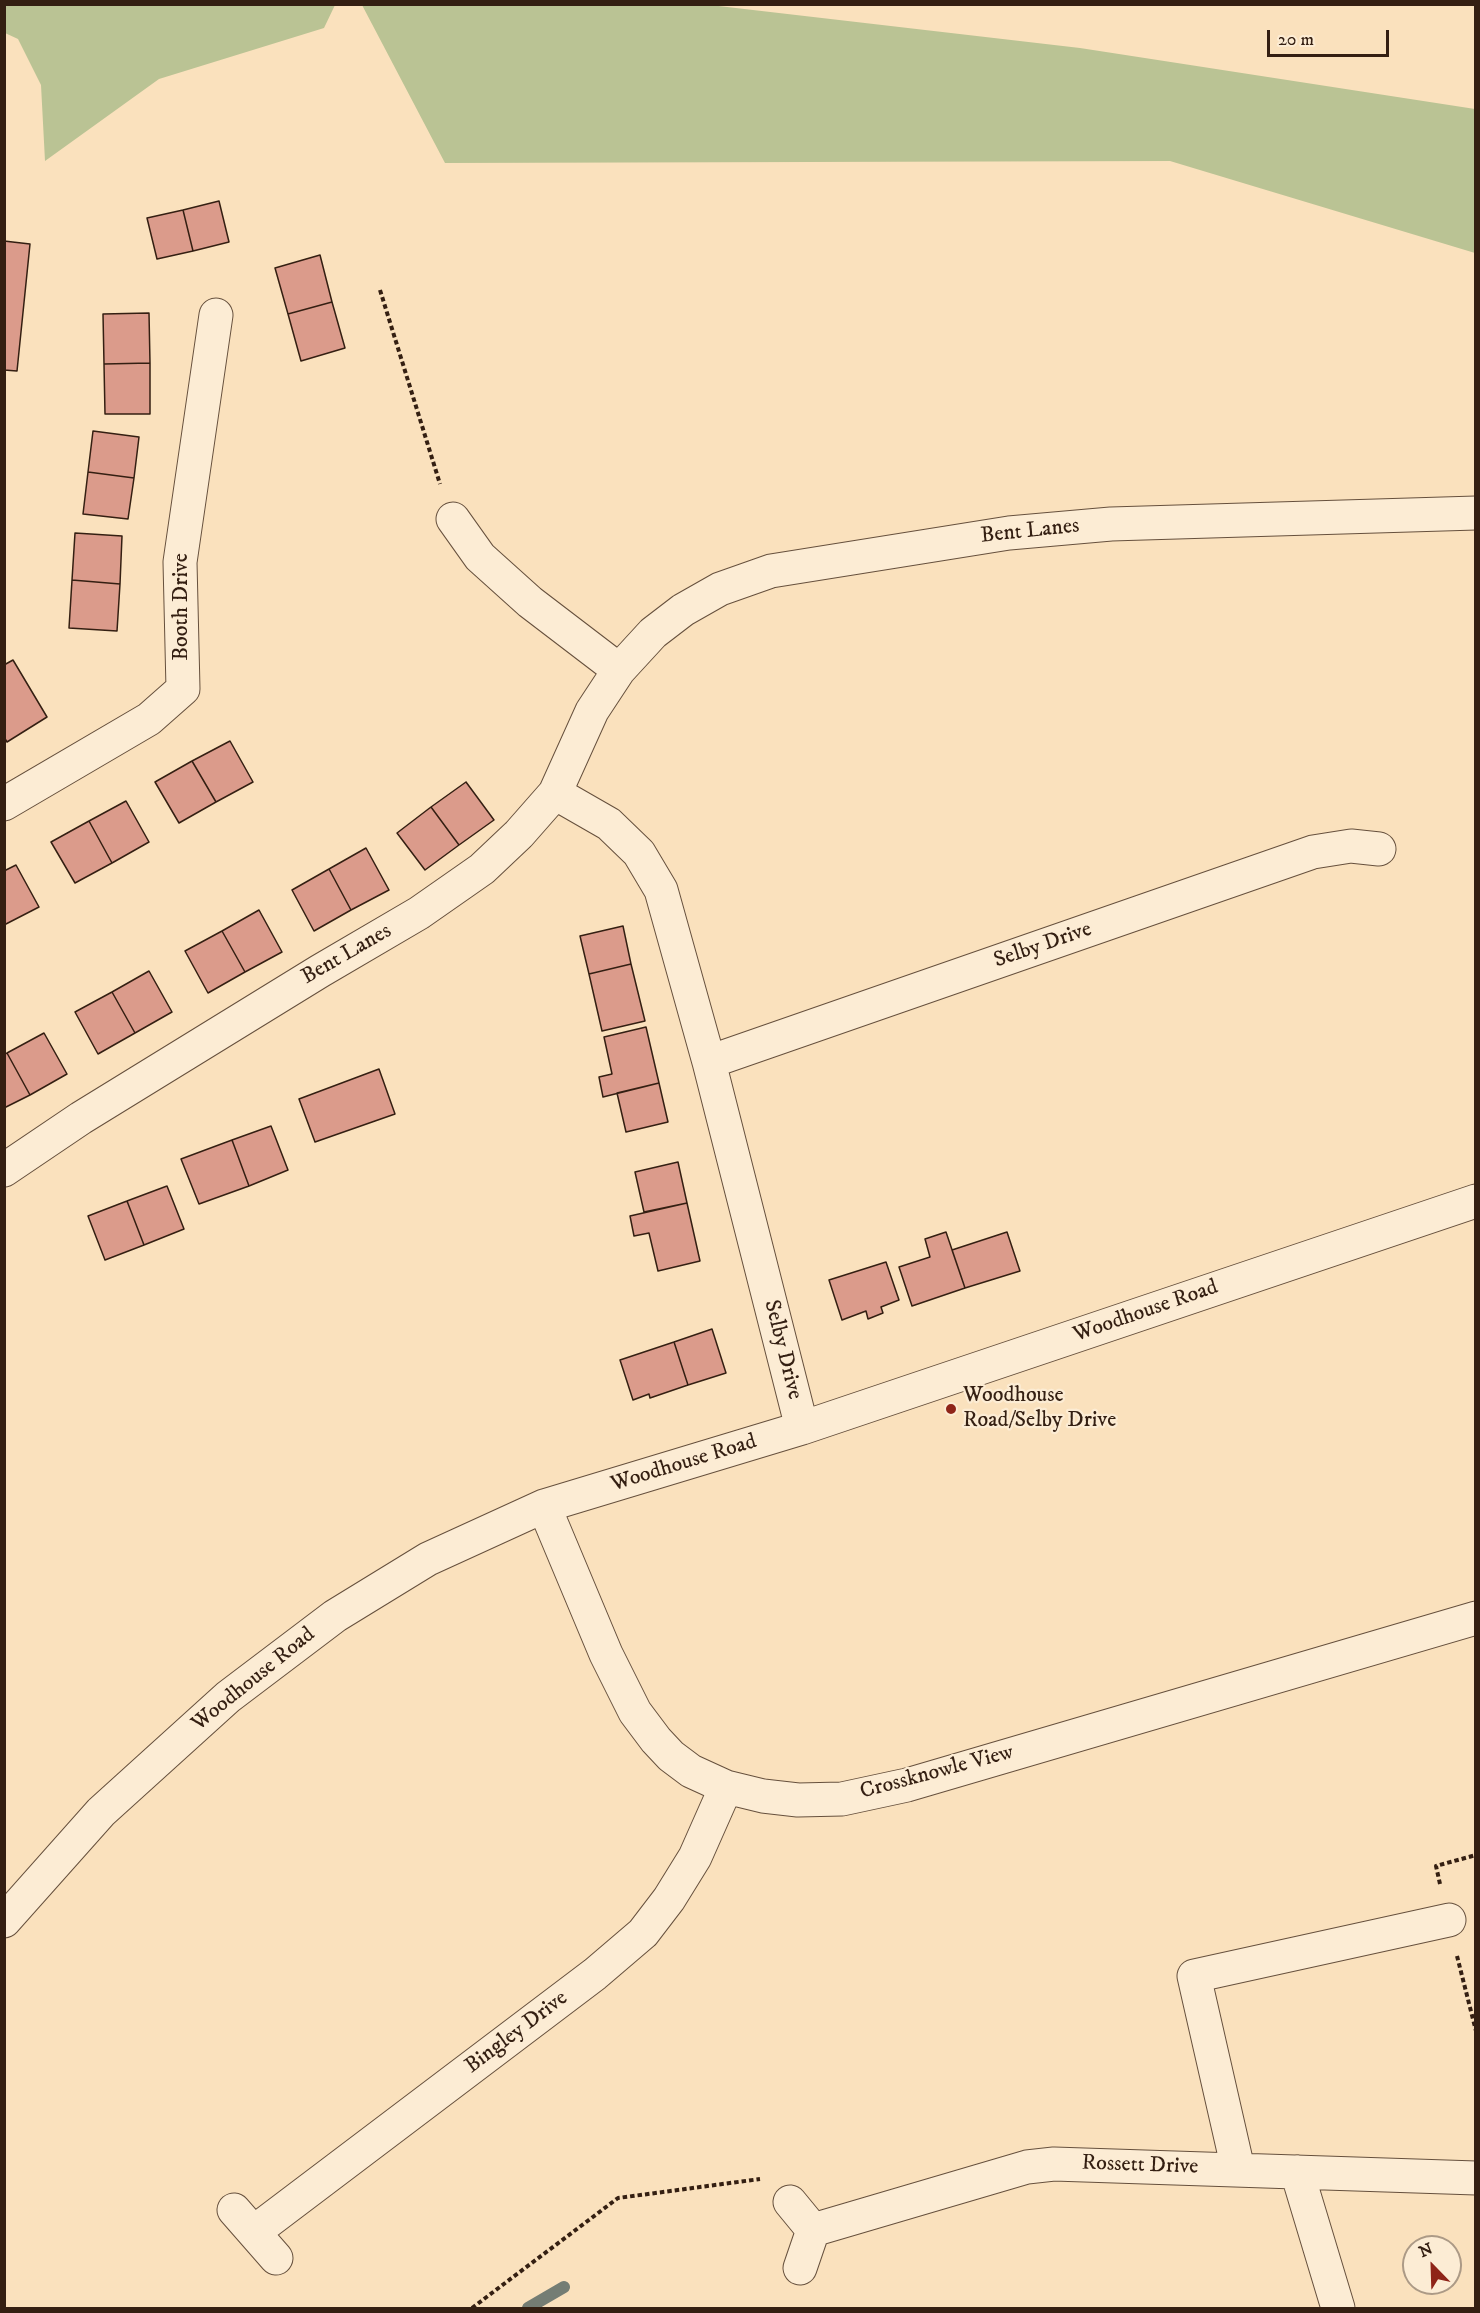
<!DOCTYPE html>
<style>
body{margin:0}
#map{position:relative;width:1480px;height:2313px;overflow:hidden;background:#fae1bd;font-family:"IM FELL DW Pica",serif}
canvas{display:block}
.frame{position:absolute;inset:0;border:6px solid #341f12;pointer-events:none}
.north{position:absolute;left:1402px;top:2235px;width:60px;height:60px;box-sizing:border-box;background:#fcecd4;border:2px solid #ac9a86;border-radius:50%;rotate:337deg;font-size:16px;font-weight:700;line-height:24px;text-align:center;color:#341f12}
.north::after{content:'';display:block;margin:auto;width:21px;height:27px;background:#8f2418;clip-path:polygon(50% 0,100% 100%,50% 72%,0 100%)}
.scale{position:absolute;left:1267px;top:30px;width:122px;height:27px;box-sizing:border-box;border:3px solid #341f12;border-top:0;padding-left:8px;font-size:18px;line-height:21px;white-space:nowrap;color:#341f12;-webkit-text-stroke:4px #fcecd4;paint-order:stroke}
</style>
<div id="map">
<canvas width="1480" height="2313"></canvas>
<div class="frame"></div>
<div class="north">N</div>
<div class="scale">20 m</div>
</div>
<script>
const c = document.querySelector('canvas').getContext('2d');
c.lineJoin = 'round';
function paint(path, color) { c.fillStyle = color; c.fill(path, 'evenodd'); }
const shape = rows => new Path2D(rows.map(r => 'M' + r).join(''));
function trace(path, color, width, dash) { c.strokeStyle = color; c.lineWidth = width; c.lineCap = dash ? 'butt' : 'round'; c.setLineDash(dash || []); c.stroke(path); }
function write(font, color, halo, rows, align = 'center') {
  c.font = font + ' "IM FELL DW Pica",serif'; c.lineWidth = 4.5; c.setLineDash([]); c.textBaseline = 'middle'; c.strokeStyle = halo; c.fillStyle = color; for (const [text, x, y, turn = 0] of rows) {
    c.save(); c.translate(x, y); c.rotate((+turn || 0) * Math.PI / 180); c.textAlign = isNaN(turn) ? turn : align; if (halo) c.strokeText(text, 0, 0); c.fillText(text, 0, 0); c.restore();
  }
}
const green = shape([
 [4,5,5,4,335,5,324,28,159,79,45,161,41,85,18,39,5,33],
 [362,5,710,5,1080,48,1475,109,1475,253,1170,161,445,163]
]);
const stream = shape([
 [528,2308,564,2287]
]);
const building = shape([
 [219,201,229,242,193,251,183,210,219,201],
 [183,210,193,251,157,259,147,218,183,210],
 [4,241,30,244,17,371,4,370,4,241],
 [320,255,332,302,288,314,275,268,320,255],
 [332,302,345,348,301,361,288,314,332,302],
 [149,313,150,363,104,364,103,314,149,313],
 [150,363,150,414,105,414,104,364,150,363],
 [93,431,139,437,134,478,88,472,93,431],
 [88,472,134,478,128,519,83,514,88,472],
 [75,533,122,536,120,584,72,580,75,533],
 [72,580,120,584,117,631,69,628,72,580],
 [13,660,47,717,7,742,4,737,4,665,13,660],
 [230,741,253,782,216,802,192,761,230,741],
 [192,761,216,802,179,823,155,782,192,761],
 [466,782,494,820,459,845,431,807,466,782],
 [126,801,149,842,112,863,89,821,126,801],
 [431,807,459,845,425,870,397,833,431,807],
 [89,821,112,863,75,883,51,842,89,821],
 [366,848,389,890,351,910,329,869,366,848],
 [16,865,39,907,4,925,4,871,16,865],
 [329,869,351,910,314,931,292,890,329,869],
 [259,910,282,952,245,972,222,931,259,910],
 [623,926,631,964,589,974,580,936,623,926],
 [222,931,245,972,208,993,185,951,222,931],
 [631,964,645,1021,602,1031,589,974,631,964],
 [149,971,172,1012,135,1033,112,992,149,971],
 [112,992,135,1033,98,1054,75,1012,112,992],
 [646,1027,659,1083,603,1097,599,1077,612,1074,604,1037,646,1027],
 [44,1033,67,1074,30,1095,7,1053,44,1033],
 [7,1053,30,1095,4,1108,4,1055,7,1053],
 [379,1069,395,1114,315,1142,299,1099,379,1069],
 [659,1083,668,1122,626,1132,617,1093,659,1083],
 [271,1126,288,1170,249,1186,232,1140,271,1126],
 [232,1140,249,1186,199,1204,181,1159,232,1140],
 [678,1162,687,1203,644,1212,635,1172,678,1162],
 [167,1186,184,1229,144,1245,127,1201,167,1186],
 [127,1201,144,1245,105,1260,88,1216,127,1201],
 [687,1203,700,1261,658,1271,649,1233,634,1236,630,1216,687,1203],
 [946,1232,965,1288,912,1306,899,1267,930,1257,925,1239,946,1232],
 [1007,1232,1020,1271,965,1288,952,1250,1007,1232],
 [886,1262,899,1300,881,1307,883,1313,868,1319,866,1311,842,1320,829,1280,886,1262],
 [712,1329,726,1373,688,1385,674,1342,712,1329],
 [674,1342,688,1385,650,1398,649,1394,633,1400,620,1360,674,1342]
]);
const path = shape([
 [380,290,440,484],
 [1440,1884,1436,1866,1476,1855],
 [1457,1956,1476,2031],
 [472,2308,618,2198,760,2179]
]);
const minor = shape([
 [453,519,480,557,530,602,619,670],
 [555,793,609,824,639,853,661,890,709,1062,802,1428],
 [4,804,149,719,183,689,180,562,216,315],
 [709,1062,1313,852,1351,846,1379,849],
 [4,1170,81,1118,320,971,419,913,482,869,519,834,555,793,592,711,619,670,653,633,683,610,720,589,771,571,1009,533,1111,524,1476,513],
 [544,1506,606,1654,635,1712,656,1740,671,1756,691,1771,726,1787,763,1796,798,1800,842,1799,907,1785,1476,1618],
 [4,1921,101,1812,228,1697,335,1616,428,1559,544,1506,802,1428,1476,1201],
 [1238,2169,1194,1976,1449,1920],
 [1297,2172,1338,2308],
 [790,2202,813,2230,800,2268],
 [234,2210,276,2258],
 [813,2230,1027,2167,1054,2164,1476,2178],
 [254,2232,595,1974,643,1933,669,1899,695,1857,726,1787]
]);
const markers = [
 [951,1409,6,"#8f2418"]
];
const streetNames = [
 ["Bent Lanes",1030,532,-6],
 ["Booth Drive",182,607,-90],
 ["Selby Drive",1043,946,-19],
 ["Bent Lanes",347,955,-30],
 ["Woodhouse Road",1146,1312,-19],
 ["Selby Drive",782,1350,76],
 ["Woodhouse Road",684,1464,-17],
 ["Woodhouse Road",254,1680,-39],
 ["Crossknowle View",937,1773,-15],
 ["Bingley Drive",517,2033,-37],
 ["Rossett Drive",1140,2166,2]
];
const poiNames = [
 ["Woodhouse",963,1396],
 ["Road/Selby Drive",963,1421]
];
paint(green, '#bac394');
trace(stream, '#747d74', 12);
paint(building, '#db9b8b');
trace(building, '#341f12', 1.5);
trace(minor, '#66503d', 35);
trace(path, '#341f12', 4, [4.5, 3]);
trace(minor, '#fcecd4', 33);
for (const [x, y, r, color] of markers) { const dot = new Path2D(); dot.arc(x, y, r, 0, 2 * Math.PI); c.fillStyle = color; c.fill(dot); trace(dot, '#fcecd4', 2); }
write('22px', '#341f12', '#fcecd4', streetNames);
write('22px', '#341f12', '#fcecd4', poiNames, 'left');
</script>
